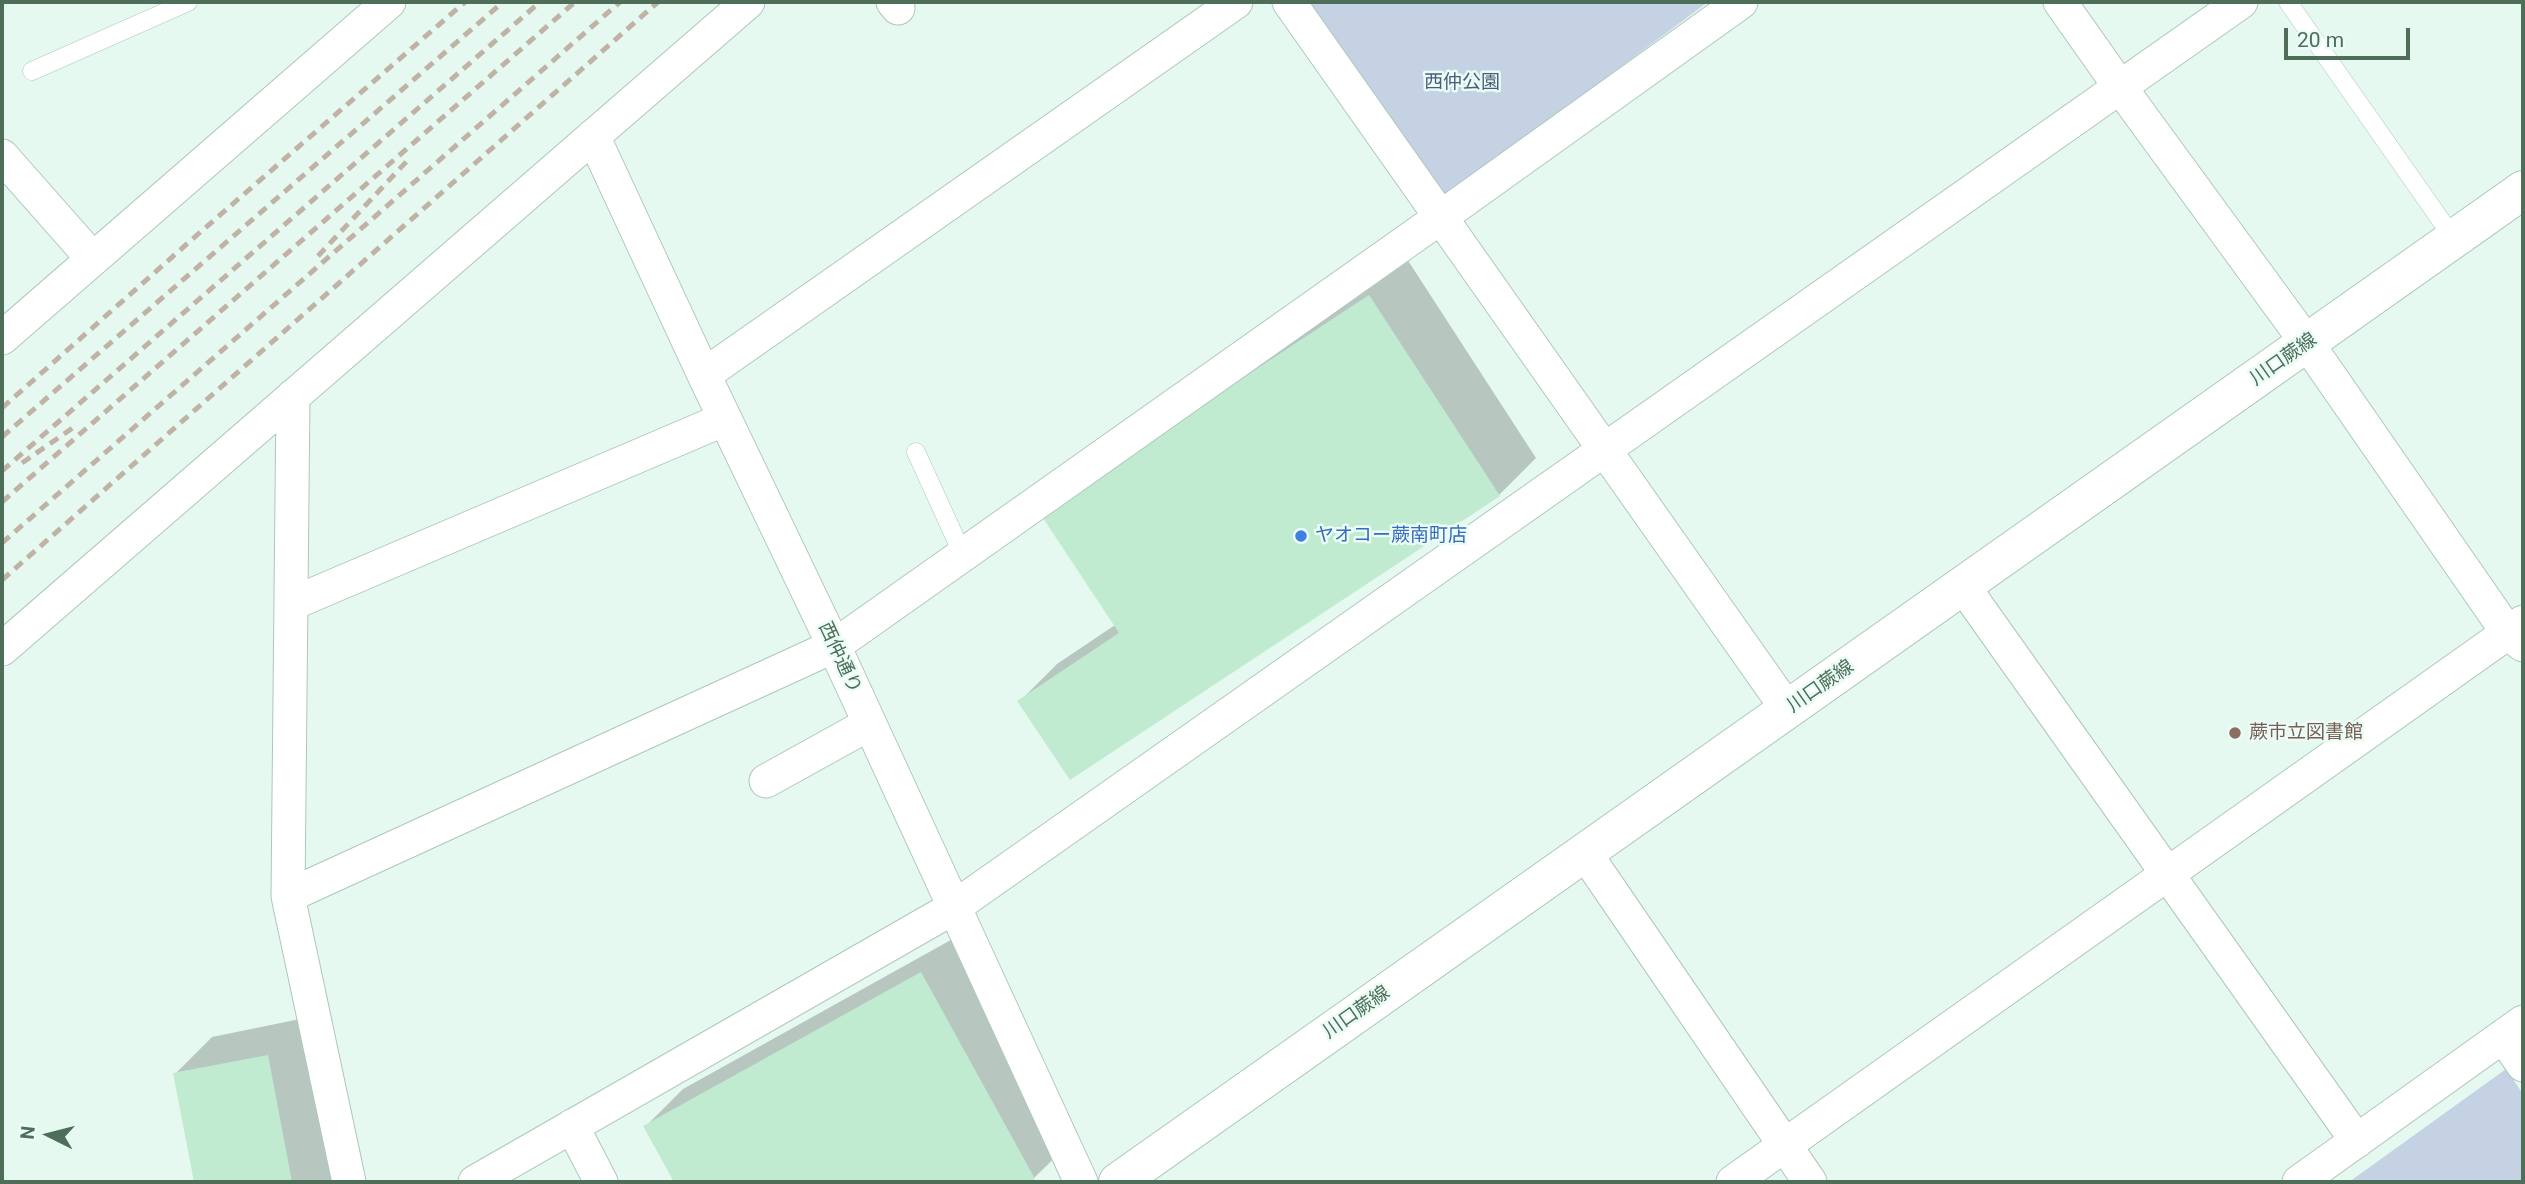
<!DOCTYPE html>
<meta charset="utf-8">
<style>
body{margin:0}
#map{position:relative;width:2525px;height:1184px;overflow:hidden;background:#e5f9f1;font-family:Roboto,sans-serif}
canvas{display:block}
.frame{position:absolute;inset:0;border:4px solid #4e6e59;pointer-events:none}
.north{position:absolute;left:14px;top:1100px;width:70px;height:70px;-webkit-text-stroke:5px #eafcf5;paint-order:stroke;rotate:276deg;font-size:19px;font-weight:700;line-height:28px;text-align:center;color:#4e6e59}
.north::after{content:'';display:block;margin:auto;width:24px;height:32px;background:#4e6e59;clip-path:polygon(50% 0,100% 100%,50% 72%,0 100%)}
.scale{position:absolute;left:2284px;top:28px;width:126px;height:32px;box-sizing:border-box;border:4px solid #4e6e59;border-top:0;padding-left:9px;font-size:21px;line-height:24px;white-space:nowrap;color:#4e6e59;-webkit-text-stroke:5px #eafcf5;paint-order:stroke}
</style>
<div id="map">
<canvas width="2525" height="1184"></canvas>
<div class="frame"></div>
<div class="north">N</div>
<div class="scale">20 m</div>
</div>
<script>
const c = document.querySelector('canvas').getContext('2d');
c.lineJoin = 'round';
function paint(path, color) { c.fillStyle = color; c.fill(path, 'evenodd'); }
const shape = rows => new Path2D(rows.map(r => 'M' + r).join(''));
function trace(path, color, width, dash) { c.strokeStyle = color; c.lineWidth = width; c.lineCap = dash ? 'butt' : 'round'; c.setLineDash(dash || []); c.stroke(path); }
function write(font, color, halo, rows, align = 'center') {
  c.font = font + ' Roboto,"Noto Sans JP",sans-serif'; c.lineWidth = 5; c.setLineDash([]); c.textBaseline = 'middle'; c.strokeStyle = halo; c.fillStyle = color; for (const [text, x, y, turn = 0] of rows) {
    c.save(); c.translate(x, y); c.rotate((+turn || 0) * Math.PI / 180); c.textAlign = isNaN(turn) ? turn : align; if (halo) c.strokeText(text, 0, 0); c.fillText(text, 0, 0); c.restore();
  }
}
const green = shape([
 [1307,2,1708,2,1444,198],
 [2506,1069,2523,1094,2523,1182,2349,1182]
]);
const shadow = shape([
 [1407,259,1536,458,1499,495,1020,701,1057,664,1115,625,1042,512],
 [958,936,1072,1141,1034,1178,1027,1182,676,1182,646,1126,683,1089],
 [305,1018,336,1182,196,1182,175,1074,212,1037]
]);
const building = shape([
 [1369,295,1500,496,1070,780,1017,701,1119,633,1039,512],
 [921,972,1035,1179,1030,1182,674,1182,643,1126],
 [268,1055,292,1182,194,1182,173,1073]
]);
const service = shape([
 [2288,2,2454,239],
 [32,71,188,2],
 [916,452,963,555]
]);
const minor = shape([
 [893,2,898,8],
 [1289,2,1788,710],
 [2060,2,2120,87,2307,343,2508,633,2523,645],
 [593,136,704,375,834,646,1081,1182],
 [2,156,93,259],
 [2,338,389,2],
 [704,375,1236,2],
 [293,396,288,896,349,1182],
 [1963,586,2357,1141],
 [291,604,725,419],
 [2,649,748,2],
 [766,781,869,724],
 [1585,853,1810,1182],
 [288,896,834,646,1441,217,1741,2],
 [2503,1036,2523,1065],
 [572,1126,601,1182],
 [475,1182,953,908,2241,2],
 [1733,1182,2523,622],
 [2299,1182,2523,1022]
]);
const secondary = shape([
 [1118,1182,2523,190]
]);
const rail = shape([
 [318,256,407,161],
 [2,408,197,235,465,2],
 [2,437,503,2],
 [22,463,74,427],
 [2,471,540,2],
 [2,502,575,2],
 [2,543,620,2],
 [2,580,658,2]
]);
const markers = [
 [1301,536,7,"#3f7fe0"],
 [2235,733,7,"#8d6e63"]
];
const parkNames = [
 ["西仲公園",1462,83]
];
const streetNames = [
 ["川口蕨線",2284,360,-35],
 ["西仲通り",839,658,65],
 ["川口蕨線",1821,687,-35],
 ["川口蕨線",1357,1013,-35]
];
const shopNames = [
 ["ヤオコー蕨南町店",1315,536]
];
const educationNames = [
 ["蕨市立図書館",2249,733]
];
paint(green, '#c5d2e4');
paint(shadow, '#0003');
paint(building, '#c0ebd0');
trace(service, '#adc8b8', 19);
trace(minor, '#adc8b8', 35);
trace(secondary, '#a8c8b7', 40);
trace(service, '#fff', 18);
trace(minor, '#fff', 33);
trace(secondary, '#fff', 38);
trace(rail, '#c0b3a5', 5, [10, 7]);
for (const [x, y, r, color] of markers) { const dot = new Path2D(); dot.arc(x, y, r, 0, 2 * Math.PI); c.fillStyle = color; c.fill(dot); trace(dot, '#eafcf5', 2.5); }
write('19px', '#4d5c7d', '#eafcf5', parkNames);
write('19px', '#4e6e59', '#eafcf5', streetNames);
write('19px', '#366cbe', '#eafcf5', shopNames, 'left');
write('19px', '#785e54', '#eafcf5', educationNames, 'left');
</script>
